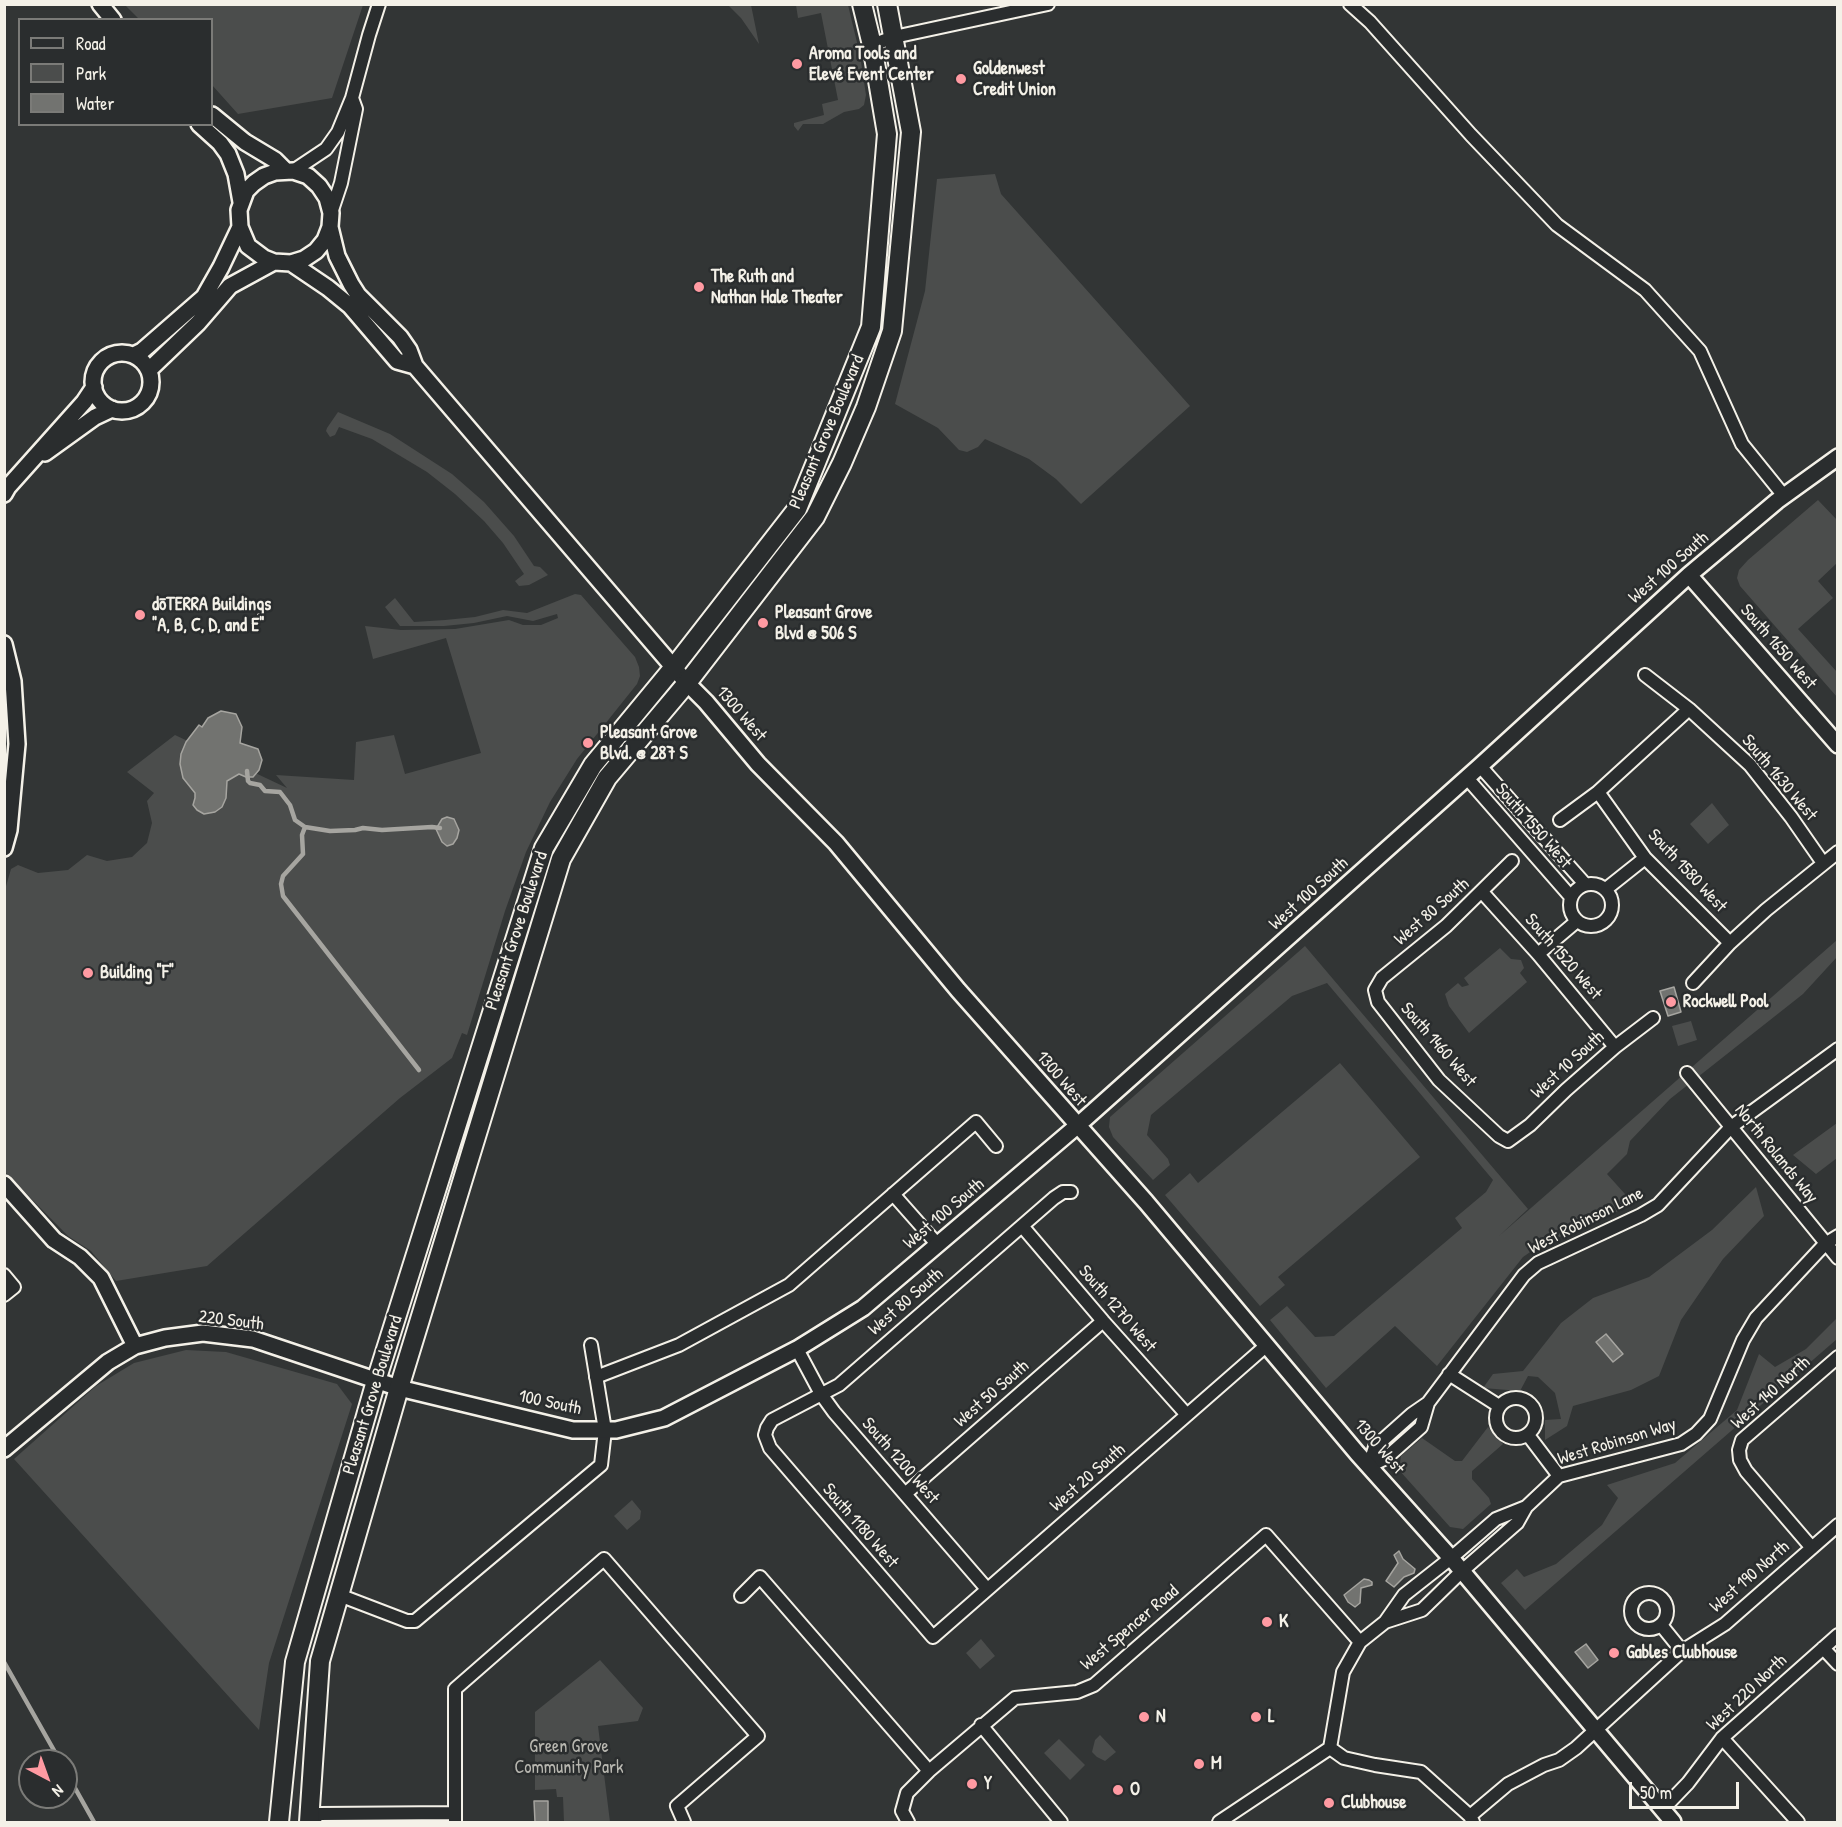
<!DOCTYPE html>
<meta charset="utf-8">
<style>
body{margin:0}
#map{position:relative;width:1842px;height:1827px;overflow:hidden;background:#323535;font-family:"Patrick Hand",sans-serif}
canvas{display:block}
.frame{position:absolute;inset:0;border:6px solid #f4f1e8;pointer-events:none}
.legend{position:absolute;left:18px;top:18px;width:195px;height:108px;box-sizing:border-box;background:#2a2d2e;border:2px solid #7b7b78;margin:0;padding:8px 10px;list-style:none;font-size:18px;color:#f4f1e8}
.legend li{display:flex;align-items:center;gap:12px;height:30px}
.legend b{width:30px;border:2px solid #7b7b78}
.north{position:absolute;left:18px;top:1749px;width:60px;height:60px;box-sizing:border-box;background:#2a2d2e;border:2px solid #7b7b78;border-radius:50%;rotate:139deg;font-size:16px;font-weight:700;line-height:24px;text-align:center;color:#f4f1e8}
.north::after{content:'';display:block;margin:auto;width:21px;height:27px;background:#ff9aa2;clip-path:polygon(50% 0,100% 100%,50% 72%,0 100%)}
.scale{position:absolute;left:1629px;top:1782px;width:110px;height:27px;box-sizing:border-box;border:3px solid #f4f1e8;border-top:0;padding-left:8px;font-size:18px;line-height:21px;white-space:nowrap;color:#f4f1e8;-webkit-text-stroke:4px #2a2d2e;paint-order:stroke}
</style>
<div id="map">
<canvas width="1842" height="1827"></canvas>
<div class="frame"></div>
<ul class="legend">
<li><b style="height:8px;background:#2a2d2e"></b>Road</li>
<li><b style="height:16px;background:#4b4d4c"></b>Park</li>
<li><b style="height:16px;background:#727370"></b>Water</li>
</ul>
<div class="north">N</div>
<div class="scale">50 m</div>
</div>
<script>
const c = document.querySelector('canvas').getContext('2d');
c.lineJoin = 'round';
function paint(path, color) { c.fillStyle = color; c.fill(path, 'evenodd'); }
const shape = rows => new Path2D(rows.map(r => 'M' + r).join(''));
function trace(path, color, width, dash) { c.strokeStyle = color; c.lineWidth = width; c.lineCap = dash ? 'butt' : 'round'; c.setLineDash(dash || []); c.stroke(path); }
function write(font, color, halo, rows, align = 'center') {
  c.font = font + ' "Patrick Hand",sans-serif'; c.lineWidth = 5; c.setLineDash([]); c.textBaseline = 'middle'; c.strokeStyle = halo; c.fillStyle = color; for (const [text, x, y, turn = 0] of rows) {
    c.save(); c.translate(x, y); c.rotate((+turn || 0) * Math.PI / 180); c.textAlign = isNaN(turn) ? turn : align; if (halo) c.strokeText(text, 0, 0); c.fillText(text, 0, 0); c.restore();
  }
}
const green = shape([
 [125,5,363,5,332,98,238,114,212,85,212,20,139,19],
 [728,5,751,5,759,44,741,18],
 [796,5,848,5,860,55,866,95,864,105,859,109,844,112,823,124,803,124,798,131,794,126,794,123,824,115,822,104,838,100,821,13,798,18],
 [995,174,1001,194,1190,406,1081,504,1056,479,1029,459,985,439,978,447,967,452,959,450,938,428,895,404,925,291,937,179],
 [338,412,390,434,452,474,484,502,514,536,534,566,540,567,548,575,529,585,519,586,515,581,524,574,503,543,484,521,455,494,427,472,372,439,339,427,335,435,330,437,326,431,327,428],
 [1818,500,1837,520,1837,563,1818,581,1833,598,1798,629,1837,672,1837,697,1740,586,1737,578,1739,570,1748,560],
 [575,594,581,595,635,657,639,667,640,676,637,684,577,759,550,802,526,852,505,911,467,1035,462,1033,452,1058,400,1098,207,1266,116,1281,91,1251,68,1236,5,1172,4,893,11,869,18,865,38,873,68,870,87,855,107,861,132,857,147,843,152,823,147,801,154,793,127,772,175,735,287,788,276,775,354,780,356,742,394,735,405,774,481,753,446,638,373,659,365,626,401,630,455,629,509,620,523,625,541,625,558,618,557,614,533,621,507,616,474,623,444,626,400,626,385,607,395,598,414,622,445,620,475,617,503,610,527,613],
 [1712,803,1729,825,1708,844,1690,824],
 [1837,940,1837,957,1803,994,1670,1099,1630,1141,1627,1154,1607,1174,1634,1204,1539,1246,1523,1257,1437,1366,1395,1326,1326,1388,1270,1320,1287,1306,1315,1337,1334,1336,1462,1228,1455,1218,1486,1192,1493,1180,1327,983,1292,996,1151,1115,1147,1135,1168,1159,1170,1165,1153,1180,1113,1137,1109,1127,1110,1117,1305,946,1528,1209,1499,1236],
 [1500,948,1511,959,1521,960,1524,968,1520,973,1527,982,1469,1033,1449,1006,1445,994,1458,983,1462,987,1469,985,1464,978],
 [1691,1021,1697,1040,1678,1046,1672,1026],
 [1340,1063,1420,1157,1278,1277,1285,1285,1260,1306,1165,1195,1190,1173,1198,1183],
 [1837,1123,1837,1158,1816,1174,1793,1155],
 [1756,1187,1764,1216,1723,1259,1681,1320,1659,1376,1631,1390,1573,1406,1567,1426,1545,1440,1545,1420,1561,1419,1555,1393,1538,1377,1528,1376,1520,1391,1483,1388,1493,1374,1523,1371,1561,1323,1593,1298,1649,1277,1712,1230],
 [1837,1318,1837,1339,1525,1610,1501,1583,1517,1569,1524,1577,1556,1564,1602,1525,1618,1498,1607,1485,1675,1463,1737,1410,1759,1354,1775,1367,1806,1349],
 [186,1350,226,1352,337,1384,352,1404,269,1663,259,1730,14,1459,96,1386,134,1363],
 [1488,1427,1503,1444,1472,1471,1472,1479,1489,1498,1491,1504,1463,1529,1450,1527,1399,1470,1401,1456,1422,1438,1455,1461,1462,1461],
 [632,1500,641,1511,640,1519,627,1530,614,1516],
 [981,1639,995,1656,980,1669,966,1653],
 [600,1660,643,1708,638,1721,598,1726,610,1822,564,1822,563,1797,557,1797,556,1789,535,1790,535,1712],
 [1100,1735,1116,1752,1105,1761,1097,1757,1092,1752,1095,1740],
 [1059,1739,1085,1765,1070,1780,1044,1753]
]);
const water = shape([
 [221,711,236,714,242,727,240,743,258,749,262,760,259,770,253,777,246,777,239,774,227,781,226,798,222,807,215,812,204,814,197,810,193,805,195,798,195,793,183,778,180,764,181,754,186,742,199,725,202,727,208,718,221,711],
 [447,817,454,819,459,830,457,838,453,844,447,846,442,842,436,829,442,819,447,817],
 [1674,987,1681,1012,1668,1016,1660,991,1674,987],
 [1606,1334,1623,1354,1613,1362,1596,1342,1606,1334],
 [1399,1551,1403,1559,1415,1569,1414,1573,1404,1577,1394,1587,1386,1581,1398,1563,1394,1555,1399,1551],
 [1364,1579,1369,1580,1372,1582,1372,1585,1361,1588,1360,1603,1355,1607,1348,1602,1344,1595,1364,1579],
 [1586,1644,1598,1660,1588,1668,1575,1652,1586,1644],
 [534,1801,548,1801,548,1822,535,1822,534,1801]
]);
const stream = shape([
 [247,771,248,781,250,783,260,785,265,791,280,792,290,805,295,820,305,827,330,831,355,830,363,828,382,830,432,827,440,828],
 [305,827,302,835,303,854,283,876,281,884,283,896,419,1070],
 [4,1662,60,1761],
 [66,1772,94,1822]
]);
const minor = shape([
 [1350,4,1370,22,1471,135,1557,225,1645,290,1700,351,1742,444,1784,496],
 [872,45,894,37,1048,4],
 [293,171,326,149,338,132,352,98,369,35,379,4],
 [331,213,341,183,356,109,352,98],
 [1645,675,1689,709,1750,765,1791,817,1823,863],
 [1480,766,1585,884],
 [1467,778,1571,897],
 [1598,792,1645,858,1730,943],
 [1560,820,1598,792,1689,709],
 [1512,861,1446,926,1382,978,1375,990,1378,1002,1439,1080,1499,1136,1508,1141,1530,1125,1566,1090,1615,1047,1653,1018],
 '1570 905a21 21 0 1 1 42 0a21 21 0 1 1-42 0Z',
 [1606,889,1645,858],
 [1482,892,1538,954,1615,1047],
 [1538,954,1577,921],
 [1693,983,1730,943,1766,910,1838,852],
 [1687,1073,1838,1258],
 [1071,1192,1063,1192,1054,1198,839,1385,772,1420,767,1428,765,1435,770,1448,933,1637,1267,1345],
 [893,1194,938,1245],
 [1022,1226,1103,1321,1187,1415],
 [4,1275,14,1287,4,1295],
 [797,1349,821,1394,834,1412,987,1589],
 [1449,1374,1499,1406],
 [596,1377,679,1345,789,1285,976,1122,996,1146],
 '1496 1418a20 20 0 1 1 40 0a20 20 0 1 1-40 0Z',
 [1528,1435,1559,1476],
 [1369,1466,1386,1458,1421,1427,1428,1403,1524,1275,1538,1263,1641,1215,1658,1205,1731,1127,1838,1049],
 [1369,1466,1375,1447,1412,1414,1428,1403],
 [905,1494,1103,1321],
 [1812,1548,1746,1471,1740,1460,1739,1450,1742,1440,1838,1357],
 '1631 1611a18 18 0 1 1 36 0a18 18 0 1 1-36 0Z',
 [339,1595,407,1621,415,1621,601,1465,605,1430,591,1345],
 [741,1596,760,1577,929,1771],
 [1385,1622,1422,1610,1462,1571,1517,1523,1526,1507],
 [1661,1625,1682,1651],
 [1823,1648,1838,1664],
 [981,1725,1061,1822],
 [1722,1738,1798,1822],
 [1330,1748,1344,1758,1375,1765,1421,1772,1470,1816,1473,1822],
 [1662,1810,1688,1783,1722,1738,1838,1635],
 [1470,1816,1508,1784,1544,1765,1559,1760,1576,1748,1682,1651,1725,1624,1838,1525],
 [312,1822,319,1814,455,1813],
 [455,1822,455,1689,604,1559,758,1736,677,1806,684,1822],
 [908,1822,902,1811,907,1793,929,1771,1015,1698,1077,1692,1094,1685,1266,1535,1360,1642],
 [1219,1822,1330,1748,1343,1672,1360,1642,1385,1622,1404,1595,1451,1558,1496,1519,1526,1507,1559,1476,1681,1444,1696,1434,1710,1419,1743,1340,1756,1318,1825,1244,1838,1236]
]);
const tertiary = shape([
 [100,4,113,20],
 [212,115,245,142,275,160,286,171],
 [199,124,220,143,228,154,236,174,241,202],
 [330,227,325,240,316,251,304,259,291,263,274,262,264,258,248,246,240,227,239,210,246,191,254,183,264,176,275,172,293,171,308,176,319,186,327,198,331,213,330,227,337,256,351,284,358,295,400,337,409,350,415,366,687,683,706,702,758,764,836,843,958,990,1146,1202,1357,1453,1451,1558,1673,1822],
 [291,263,328,288,350,306,397,361,415,366],
 '93 382a29 29 0 1 1 58 0a29 29 0 1 1-58 0Z',
 [134,355,142,351,204,297,221,267,240,227],
 [149,370,198,323,230,286,274,262],
 [45,453,95,417,112,409],
 [4,494,8,487,84,402,94,387],
 [1689,575,1838,745],
 [4,644,13,681,17,744,9,830,4,848],
 [4,1184,54,1240,80,1257,101,1278,135,1346],
 [4,1449,108,1362,135,1346,165,1338,203,1333,253,1339,399,1388,573,1430,616,1430,664,1418,797,1349,863,1308,1077,1126,1480,766,1689,575,1777,501,1838,457]
]);
const primary = shape([
 [279,1822,295,1662,376,1381,544,848,593,765,674,667,797,509,871,327,887,134,872,45,862,4],
 [309,1822,320,1661,399,1388,561,859,607,778,687,683,815,517,842,463,866,407,892,331,911,132,887,4]
]);
const markers = [
 [797,64,6,"#ff9aa2"],
 [961,79,6,"#ff9aa2"],
 [699,287,6,"#ff9aa2"],
 [140,615,6,"#ff9aa2"],
 [763,623,6,"#ff9aa2"],
 [588,743,6,"#ff9aa2"],
 [88,973,6,"#ff9aa2"],
 [1671,1002,6,"#ff9aa2"],
 [1267,1622,6,"#ff9aa2"],
 [1614,1653,6,"#ff9aa2"],
 [1144,1717,6,"#ff9aa2"],
 [1256,1717,6,"#ff9aa2"],
 [1199,1764,6,"#ff9aa2"],
 [972,1784,6,"#ff9aa2"],
 [1118,1790,6,"#ff9aa2"],
 [1329,1803,6,"#ff9aa2"]
];
const poiNames = [
 ["Aroma Tools and",809,54],
 ["Elevé Event Center",809,75],
 ["Goldenwest",973,69],
 ["Credit Union",973,90],
 ["The Ruth and",711,277],
 ["Nathan Hale Theater",711,298],
 ["dōTERRA Buildings",152,605],
 ["\"A, B, C, D, and E\"",152,626],
 ["Pleasant Grove",775,613],
 ["Blvd @ 506 S",775,634],
 ["Pleasant Grove",600,733],
 ["Blvd. @ 287 S",600,754],
 ["Building \"F\"",100,973],
 ["Rockwell Pool",1683,1002],
 ["K",1279,1622],
 ["Gables Clubhouse",1626,1653],
 ["N",1156,1717],
 ["L",1268,1717],
 ["M",1211,1764],
 ["Y",984,1784],
 ["O",1130,1790],
 ["Clubhouse",1341,1803]
];
const streetNames = [
 ["Pleasant Grove Boulevard",827,432,-67],
 ["West 100 South",1669,568,-41],
 ["South 1650 West",1778,647,49],
 ["1300 West",741,714,49],
 ["South 1630 West",1779,778,50],
 ["South 1550 West",1533,826,49],
 ["South 1580 West",1687,871,47],
 ["West 100 South",1309,894,-42],
 ["West 80 South",1432,912,-41],
 ["Pleasant Grove Boulevard",517,931,-72],
 ["South 1520 West",1563,957,49],
 ["South 1460 West",1438,1045,49],
 ["West 10 South",1568,1065,-42],
 ["1300 West",1061,1079,49],
 ["North Rolands Way",1776,1154,51],
 ["West 100 South",944,1214,-40],
 ["West Robinson Lane",1586,1221,-27],
 ["West 80 South",906,1302,-41],
 ["South 1270 West",1117,1309,49],
 ["220 South",231,1321,7],
 ["West 140 North",1771,1393,-42],
 ["West 50 South",992,1394,-41],
 ["Pleasant Grove Boulevard",373,1395,-73],
 ["100 South",550,1403,12],
 ["West Robinson Way",1617,1442,-17],
 ["1300 West",1379,1447,49],
 ["South 1200 West",900,1461,49],
 ["West 20 South",1088,1478,-41],
 ["South 1180 West",860,1526,49],
 ["West 190 North",1750,1577,-41],
 ["West Spencer Road",1130,1628,-40],
 ["West 220 North",1747,1693,-43]
];
const parkNames = [
 ["Green Grove",569,1747],
 ["Community Park",569,1768]
];
paint(green, '#4b4d4c');
paint(water, '#727370');
trace(water, '#a6a5a0', 1.5);
trace(stream, '#a6a5a0', 4.5);
trace(minor, '#f4f1e8', 16);
trace(tertiary, '#f4f1e8', 20);
trace(primary, '#f4f1e8', 22);
trace(minor, '#2a2d2e', 12);
trace(tertiary, '#2a2d2e', 15);
trace(primary, '#2a2d2e', 18);
for (const [x, y, r, color] of markers) { const dot = new Path2D(); dot.arc(x, y, r, 0, 2 * Math.PI); c.fillStyle = color; c.fill(dot); trace(dot, '#2a2d2e', 2); }
write('bold 18px', '#f4f1e8', '#2a2d2e', poiNames, 'left');
write('18px', '#f4f1e8', '#2a2d2e', streetNames);
write('18px', '#b9b8b1', '#2a2d2e', parkNames);
</script>
